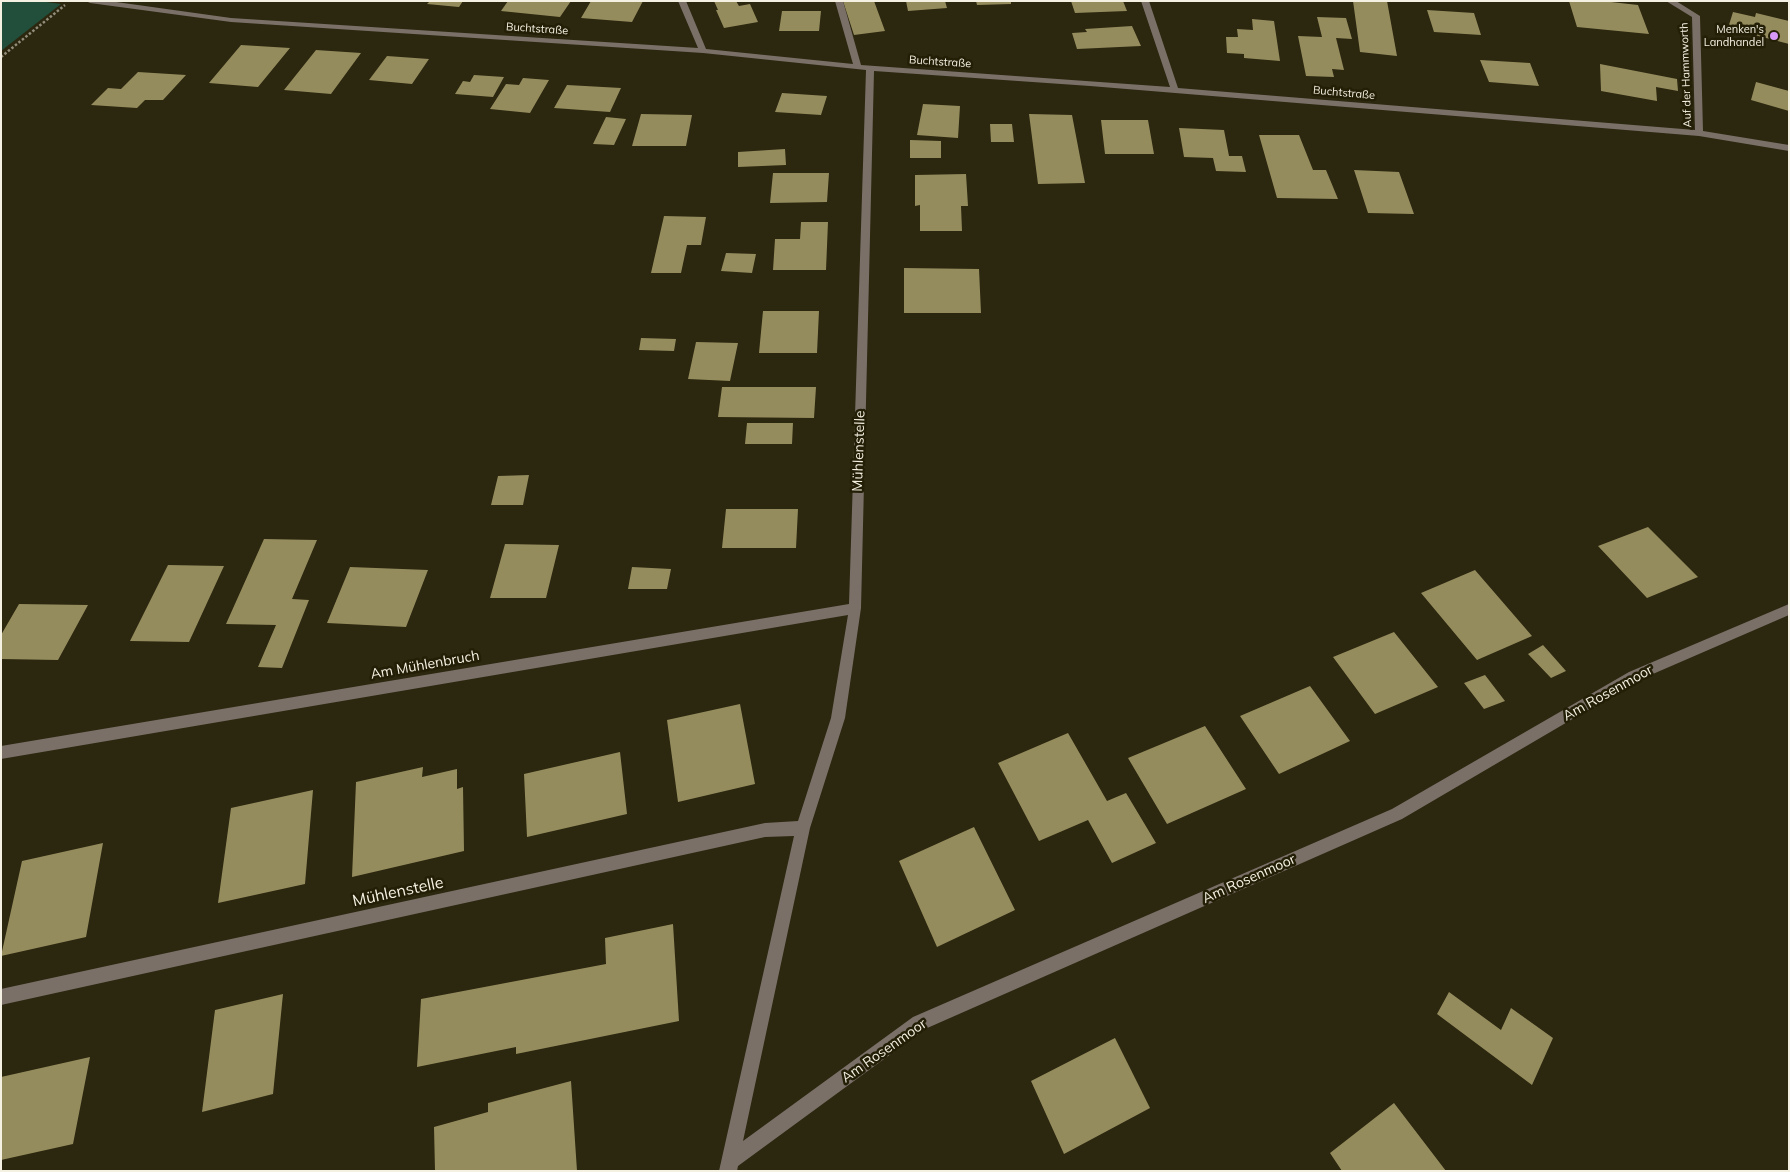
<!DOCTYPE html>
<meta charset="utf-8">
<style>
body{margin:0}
#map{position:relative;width:1790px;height:1172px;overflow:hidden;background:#2c270f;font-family:Mulish,sans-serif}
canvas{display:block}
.frame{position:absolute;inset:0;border:2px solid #f4f1e2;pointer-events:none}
</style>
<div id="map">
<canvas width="1790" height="1172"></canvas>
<div class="frame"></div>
</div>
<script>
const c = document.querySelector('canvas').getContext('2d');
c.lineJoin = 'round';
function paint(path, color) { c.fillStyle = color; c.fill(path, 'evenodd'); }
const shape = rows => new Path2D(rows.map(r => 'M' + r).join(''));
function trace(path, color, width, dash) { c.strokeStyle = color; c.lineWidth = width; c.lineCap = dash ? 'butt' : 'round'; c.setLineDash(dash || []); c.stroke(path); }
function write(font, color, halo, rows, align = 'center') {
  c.font = font + ' Mulish,sans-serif'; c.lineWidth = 5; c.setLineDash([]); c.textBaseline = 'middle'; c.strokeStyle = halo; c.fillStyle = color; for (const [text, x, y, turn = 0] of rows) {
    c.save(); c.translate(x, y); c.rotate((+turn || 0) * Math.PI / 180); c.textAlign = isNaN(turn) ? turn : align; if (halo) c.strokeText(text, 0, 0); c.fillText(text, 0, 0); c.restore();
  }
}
const green = shape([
 [1,1,39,1,61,4,1,51]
]);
const building = shape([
 [430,1,463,1,459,7,427,4],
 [508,1,571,1,560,17,501,11],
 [591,1,643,1,632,22,581,18],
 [714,1,736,1,739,6,750,4,758,22,724,28,716,10,718,10],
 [843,1,874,1,885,31,854,35],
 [906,1,945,1,947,8,908,11],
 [976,1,1011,1,1011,4,977,5],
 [1071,1,1123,1,1127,11,1075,13],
 [1353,1,1387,1,1397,56,1360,52],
 [1569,1,1602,1,1638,5,1649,34,1577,27],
 [1427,10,1474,13,1481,35,1434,32],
 [782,11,821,11,819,31,779,31],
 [1733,12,1755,17,1756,13,1789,21,1789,44,1728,28],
 [1317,17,1346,18,1352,39,1336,38,1344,70,1332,69,1334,77,1306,76,1298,36,1322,37],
 [1252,19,1274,21,1280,61,1244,58,1244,54,1227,53,1226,37,1238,37,1237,29,1253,30],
 [1132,26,1141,46,1077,49,1072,33,1087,32,1085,29],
 [241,45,290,48,258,87,209,83],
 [316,50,361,53,331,94,284,90],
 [387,56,429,59,412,84,369,80],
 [1480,60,1530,63,1539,86,1489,82],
 [1600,64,1677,79,1678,91,1656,87,1657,101,1601,91],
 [138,72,186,75,163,100,145,100,137,108,91,105,108,88,121,89],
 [474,75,504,77,493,97,455,94,463,81,470,82],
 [523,78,549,80,530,113,490,109,506,84,519,85],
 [1756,82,1789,91,1789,111,1751,100],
 [567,85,621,88,610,112,554,108],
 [782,93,827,96,821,115,775,112],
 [923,104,960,106,958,138,917,135],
 [641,114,692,115,686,146,632,146],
 [1029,114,1072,115,1085,183,1038,184],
 [606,117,626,119,614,145,593,144],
 [1101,120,1148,120,1154,154,1105,154],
 [990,124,1012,124,1014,142,991,142],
 [1179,128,1224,130,1229,156,1242,156,1246,172,1216,171,1213,158,1184,157],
 [1259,135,1299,135,1313,170,1326,170,1338,199,1277,198],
 [910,140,941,141,941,158,910,158],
 [785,149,786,165,738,167,738,152],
 [1354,170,1399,172,1414,214,1368,213],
 [773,173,829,173,827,202,770,203],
 [966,174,968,206,961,206,962,231,920,231,920,205,915,206,915,175],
 [664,216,706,217,701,245,687,245,681,273,651,273],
 [801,222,828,222,826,270,773,270,775,239,800,239],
 [726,253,756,254,752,273,721,271],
 [904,268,979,269,981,313,904,313],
 [763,311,819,311,817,353,759,353],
 [641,338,676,339,674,351,639,350],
 [696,342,738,343,730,381,688,379],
 [722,387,816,387,814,418,718,417],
 [747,423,793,423,792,444,745,444],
 [529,475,523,505,491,505,498,476],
 [726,509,798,509,796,548,722,548],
 [1648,527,1698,577,1647,598,1598,546],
 [264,539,317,540,292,599,309,600,282,668,258,667,276,625,226,624],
 [505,544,559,545,546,598,490,598],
 [168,565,224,566,189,642,130,641],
 [350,567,428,570,406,627,327,623],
 [632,567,671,569,667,589,628,589],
 [1475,570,1532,636,1477,660,1421,593],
 [19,604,88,605,58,660,1,659,1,635],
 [1394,632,1438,687,1375,714,1333,657],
 [1543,645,1566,671,1551,678,1528,654],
 [1485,675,1505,701,1484,709,1464,683],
 [1310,686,1350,741,1279,774,1240,716],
 [740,704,755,784,678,802,667,720],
 [1205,726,1246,789,1167,824,1128,758],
 [1068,733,1107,801,1126,793,1156,843,1112,863,1088,820,1039,841,998,763],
 [620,752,627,814,527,837,524,774],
 [423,767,422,777,457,769,457,789,463,787,464,851,352,877,356,782],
 [313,790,305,884,218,903,231,808],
 [974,827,1015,910,937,947,899,861],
 [103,843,86,937,1,956,22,861],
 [673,924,679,1021,516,1054,516,1047,417,1067,421,999,606,964,605,938],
 [1449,992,1501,1030,1511,1008,1553,1038,1532,1085,1437,1014],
 [283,994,273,1094,202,1112,215,1010],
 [1115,1038,1150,1108,1064,1154,1031,1081],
 [90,1057,73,1144,1,1160,1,1077],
 [571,1081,577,1171,435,1171,434,1127,488,1112,488,1103],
 [1394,1103,1446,1171,1342,1171,1330,1153]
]);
const path = shape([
 [1,57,65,5]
]);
const minor = shape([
 [86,1,109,1,231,18,698,48,678,1,686,1,706,49,853,64,835,1,843,1,861,65,1170,87,1141,1,1149,1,1178,88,1695,130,1692,17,1666,1,1676,1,1700,16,1703,131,1789,145,1789,151,1699,136,1090,86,874,71,861,608,845,718,810,828,743,1141,913,1017,1392,809,1629,672,1789,604,1789,615,1639,680,1402,819,925,1029,738,1166,737,1171,719,1171,794,836,765,837,1,1005,1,989,765,823,798,821,831,718,848,615,1,759,1,746,849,604,866,70,703,53,231,22,90,3,86,1]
]);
const markers = [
 [1774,36,5,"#d89af8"]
];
const farStreetnames = [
 ["Buchtstraße",537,29,4],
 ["Buchtstraße",940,62,4],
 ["Auf der Hammworth",1686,75,-92],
 ["Buchtstraße",1344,93,5]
];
const farPoinames = [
 ["Menken's",1764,30],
 ["Landhandel",1764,43]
];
const streetNames = [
 ["Mühlenstelle",859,451,-88],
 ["Am Mühlenbruch",425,665,-10],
 ["Am Rosenmoor",1608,693,-29],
 ["Am Rosenmoor",1249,879,-24],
 ["Am Rosenmoor",884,1051,-35]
];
const nearStreetnames = [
 ["Mühlenstelle",398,892,-12]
];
paint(green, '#224f3b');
paint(building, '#958c5e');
trace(path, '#918d7a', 2.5, [2.5, 2]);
paint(minor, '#7a7068');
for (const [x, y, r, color] of markers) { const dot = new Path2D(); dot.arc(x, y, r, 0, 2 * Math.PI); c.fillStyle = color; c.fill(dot); trace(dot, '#231e06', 2); }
write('11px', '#f4f1e2', '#231e06', farStreetnames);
write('11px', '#f4f1e2', '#231e06', farPoinames, 'right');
write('14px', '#f4f1e2', '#231e06', streetNames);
write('16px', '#f4f1e2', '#231e06', nearStreetnames);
</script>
